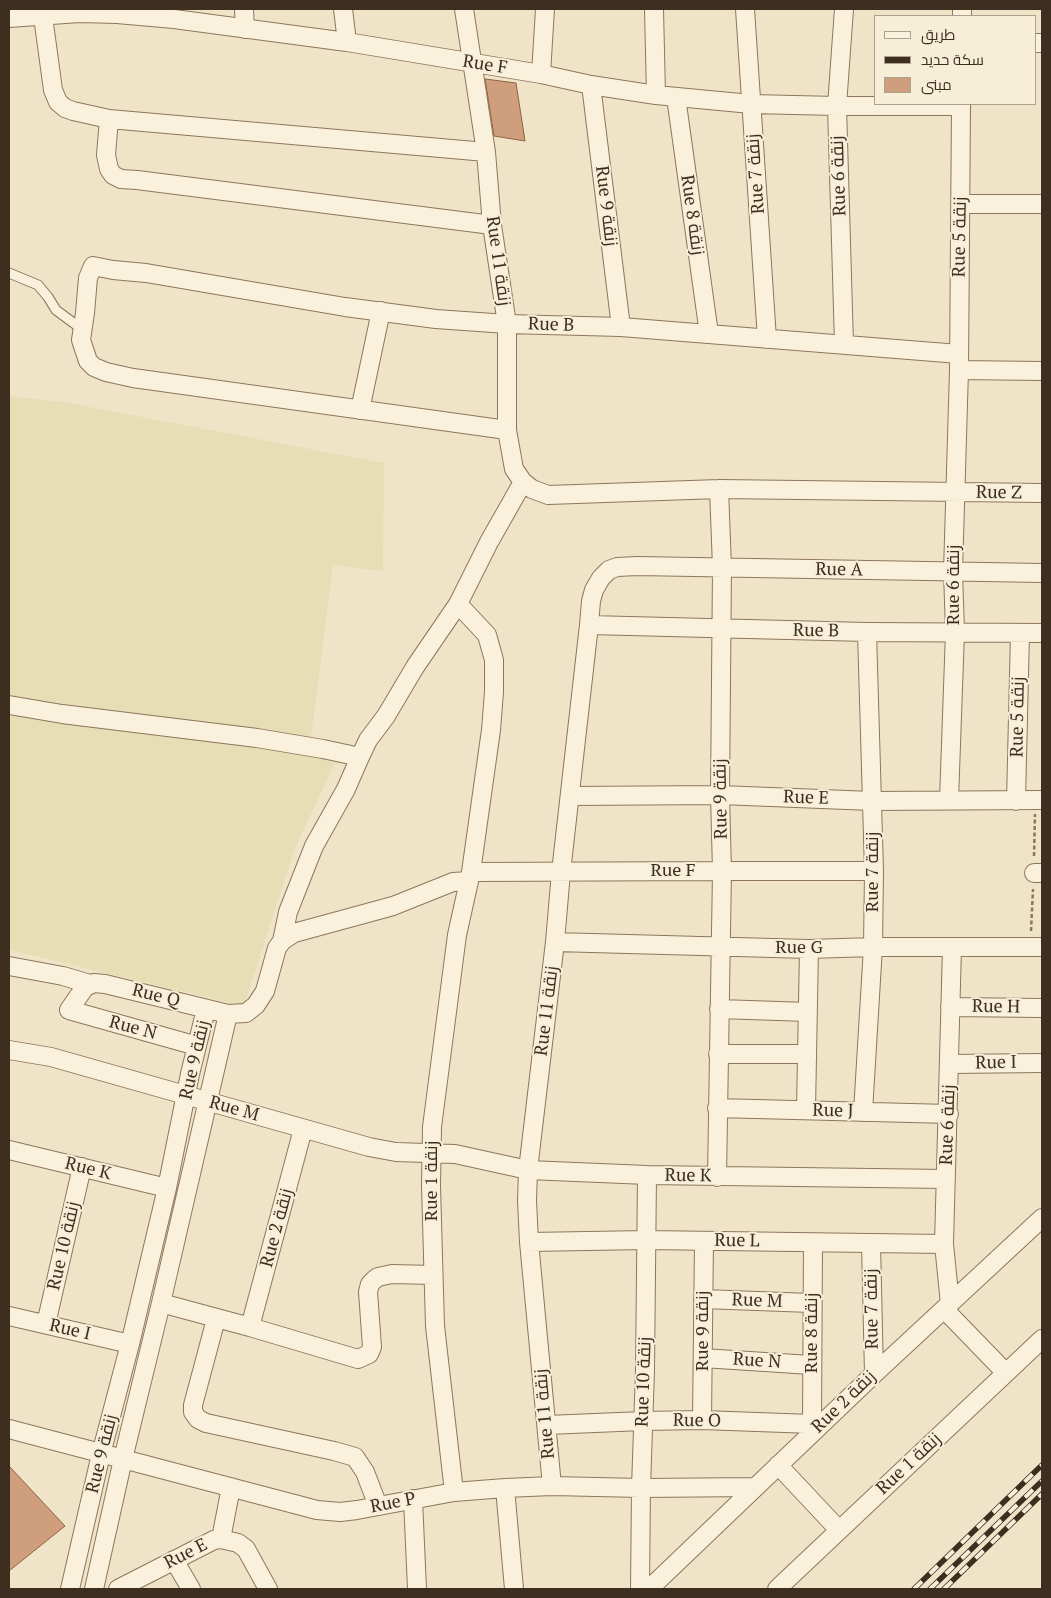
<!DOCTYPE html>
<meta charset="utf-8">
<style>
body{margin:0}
#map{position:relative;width:1051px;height:1598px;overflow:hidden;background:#f0e4c8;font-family:"PT Serif",Cairo,serif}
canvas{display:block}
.frame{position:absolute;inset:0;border:10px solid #3d2e20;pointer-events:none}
.legend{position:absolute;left:874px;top:15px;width:162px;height:90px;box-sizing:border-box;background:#f7eed8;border:1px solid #ada18e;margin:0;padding:6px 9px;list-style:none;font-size:15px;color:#3d2e20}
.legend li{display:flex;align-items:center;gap:10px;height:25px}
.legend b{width:25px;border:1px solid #ada18e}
</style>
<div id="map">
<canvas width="1051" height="1598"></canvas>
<div class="frame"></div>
<ul class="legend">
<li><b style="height:6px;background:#faf1dc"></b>طريق</li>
<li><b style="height:6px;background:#3d2e20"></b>سكة حديد</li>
<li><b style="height:14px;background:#cf9f7d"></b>مبنى</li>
</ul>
</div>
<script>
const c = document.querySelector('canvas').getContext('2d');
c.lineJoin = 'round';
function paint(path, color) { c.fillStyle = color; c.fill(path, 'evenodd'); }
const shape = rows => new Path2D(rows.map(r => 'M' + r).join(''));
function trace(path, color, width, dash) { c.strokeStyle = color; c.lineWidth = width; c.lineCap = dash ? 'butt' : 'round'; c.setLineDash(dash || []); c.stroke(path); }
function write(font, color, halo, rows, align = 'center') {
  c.font = font + ' "PT Serif",Cairo,serif'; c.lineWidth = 4; c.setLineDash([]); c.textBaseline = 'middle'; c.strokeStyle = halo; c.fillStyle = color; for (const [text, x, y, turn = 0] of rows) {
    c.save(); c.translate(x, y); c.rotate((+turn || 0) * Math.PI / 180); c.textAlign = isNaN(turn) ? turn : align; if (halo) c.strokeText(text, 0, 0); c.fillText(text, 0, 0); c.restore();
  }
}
const farmland = shape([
 [9,396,64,402,384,463,383,571,333,565,309,753,335,763,295,848,244,1006,9,950]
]);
const building = shape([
 [485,79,516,83,525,141,494,136,485,79],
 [9,1466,65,1526,9,1571,9,1466]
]);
const path = shape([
 [1034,856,1035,814],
 [1031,931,1033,889]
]);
const service = shape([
 [9,273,38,285,48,297,56,310,83,330]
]);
const minor = shape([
 [42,9,53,90,58,102,65,108,73,111,109,119,486,152],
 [244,9,245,29],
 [343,9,347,42],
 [464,9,486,152,492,225,507,324,507,430,514,469,523,482,532,489,548,495,719,489,1042,493],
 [654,9,656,95],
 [745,9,767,339],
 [962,9,962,16],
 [9,18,79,13,117,14,174,19,347,42,541,74,591,85,656,95,751,104,837,106,961,106],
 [1035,43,1042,43],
 [541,74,545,9],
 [591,85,621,327],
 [676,97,709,334],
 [109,119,106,155,109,169,113,175,121,179,137,180,492,225],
 [960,204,1042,204],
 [844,344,837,106,844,9],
 [959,370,1042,371],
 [360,410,381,311],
 [507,430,133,378,106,372,94,367,88,361,81,340,85,313,88,278,93,266,113,270,146,273,345,307,436,319,507,324,621,327,959,354],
 [589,625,867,632,1042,633],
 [9,705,62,714,257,738,323,749,360,757,368,740,386,716,415,667,458,604,489,542,523,482],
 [570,796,720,795,872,801,1042,800],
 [949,800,955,632,953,572,959,370,961,104],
 [1016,801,1020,633],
 [471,872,722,871,874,871],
 [1034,873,1042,873],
 [282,941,288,912,314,846,346,789,360,757],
 [555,942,809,949,873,947,1042,947],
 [9,966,63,976,90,984],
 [950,1007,1042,1008],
 [719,1009,808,1012],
 [197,1046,69,1010,85,987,94,983,105,984,228,1014,246,1013,256,1005,265,991,277,948,282,941,294,933,393,906,453,882,469,881],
 [9,1050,51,1057,369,1147,396,1152,455,1154,528,1170,647,1175,946,1179],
 [718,1054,807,1054],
 [950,1064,1042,1063],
 [717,1108,949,1114],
 [806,1110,809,949],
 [863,1112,873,947,874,871,867,632],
 [9,1150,167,1188],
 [717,1177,722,871,720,795,722,567,719,489],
 [529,1242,646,1240,944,1244],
 [871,1243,874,1374],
 [703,1299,811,1303],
 [161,1303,250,1327,358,1359,369,1354,372,1347,368,1292,370,1284,374,1280,378,1277,392,1274,433,1275],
 [950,1304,944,1244,952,947],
 [944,1309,1006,1373],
 [9,1316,130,1344],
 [216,1319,193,1405,193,1412,198,1419,206,1423,334,1451,355,1457,365,1472,378,1506],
 [46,1324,82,1167],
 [250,1327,303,1129],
 [703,1358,811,1365],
 [702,1420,704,1241],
 [812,1424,813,1243],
 [547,1425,643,1421,702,1420,812,1424,816,1429],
 [9,1429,317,1510,340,1512,357,1510,454,1492,505,1488,552,1486,641,1488,755,1487],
 [778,1465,839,1530],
 [552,1486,529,1242,527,1201,528,1170,555,942,561,872,589,625,591,601,594,590,601,578,609,570,617,567,637,566,1042,573],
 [505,1488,514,1589],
 [454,1492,435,1326,431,1186,432,1127,457,935,471,872,491,730,494,692,494,660,487,635,458,604],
 [413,1499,417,1589],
 [221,1539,231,1487],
 [174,1560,191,1589],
 [70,1589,101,1454,130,1344,167,1188,190,1074,206,1009],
 [94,1589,123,1459,161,1303,228,1014],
 [118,1589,214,1540,221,1539,238,1543,246,1549,268,1589],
 [640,1589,641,1488,645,1370,647,1175],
 [649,1589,874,1374,1042,1218],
 [777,1589,1042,1339]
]);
const rail = shape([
 [914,1589,1042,1465],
 [930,1589,1042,1481],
 [944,1589,1042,1494]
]);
const streetNames = [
 ["Rue F",485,65,9],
 ["Rue 7 زنقة",756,174,-94],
 ["Rue 6 زنقة",839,176,-92],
 ["Rue 9 زنقة",606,206,83],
 ["Rue 8 زنقة",692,215,82],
 ["Rue 5 زنقة",960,237,-89],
 ["Rue 11 زنقة",498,261,82],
 ["Rue B",551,325,2],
 ["Rue Z",999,493,1],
 ["Rue A",839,570,1],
 ["Rue 6 زنقة",954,585,-90],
 ["Rue B",816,631,1],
 ["Rue 5 زنقة",1018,717,-89],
 ["Rue E",806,798,2],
 ["Rue 9 زنقة",721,799,-91],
 ["Rue F",673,871],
 ["Rue 7 زنقة",873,872,-90],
 ["Rue G",799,948],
 ["Rue Q",156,996,14],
 ["Rue H",996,1007,1],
 ["Rue 11 زنقة",547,1011,-83],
 ["Rue N",133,1028,15],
 ["Rue 9 زنقة",195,1060,-77],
 ["Rue I",996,1063,-1],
 ["Rue M",234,1109,16],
 ["Rue J",833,1111,1],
 ["Rue 6 زنقة",948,1125,-88],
 ["Rue K",88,1169,14],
 ["Rue K",688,1176,1],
 ["Rue 1 زنقة",432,1181,-90],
 ["Rue 2 زنقة",277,1228,-75],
 ["Rue L",737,1241,1],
 ["Rue 10 زنقة",64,1246,-77],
 ["Rue M",757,1301,2],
 ["Rue 7 زنقة",872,1309,-91],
 ["Rue I",70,1330,13],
 ["Rue 9 زنقة",703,1331,-90],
 ["Rue 8 زنقة",812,1333,-90],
 ["Rue N",757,1361,4],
 ["Rue 10 زنقة",644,1382,-88],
 ["Rue 2 زنقة",844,1402,-44],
 ["Rue 11 زنقة",545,1414,-95],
 ["Rue O",697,1421,1],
 ["Rue 9 زنقة",102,1454,-76],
 ["Rue 1 زنقة",909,1464,-43],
 ["Rue P",393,1503,-11],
 ["Rue E",186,1554,-27]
];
paint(farmland, '#e6deb5');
paint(building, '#cf9f7d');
trace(building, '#8d5f41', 1);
trace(service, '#8d765c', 11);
trace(minor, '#8d765c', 20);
trace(path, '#8d765c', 2.5, [4, 2.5]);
trace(service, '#faf1dc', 9);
trace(minor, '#faf1dc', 18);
trace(rail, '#3d2e20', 5.5);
trace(rail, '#f7eed8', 4, [11]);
write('18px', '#3d2e20', '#f7eed8', streetNames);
</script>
